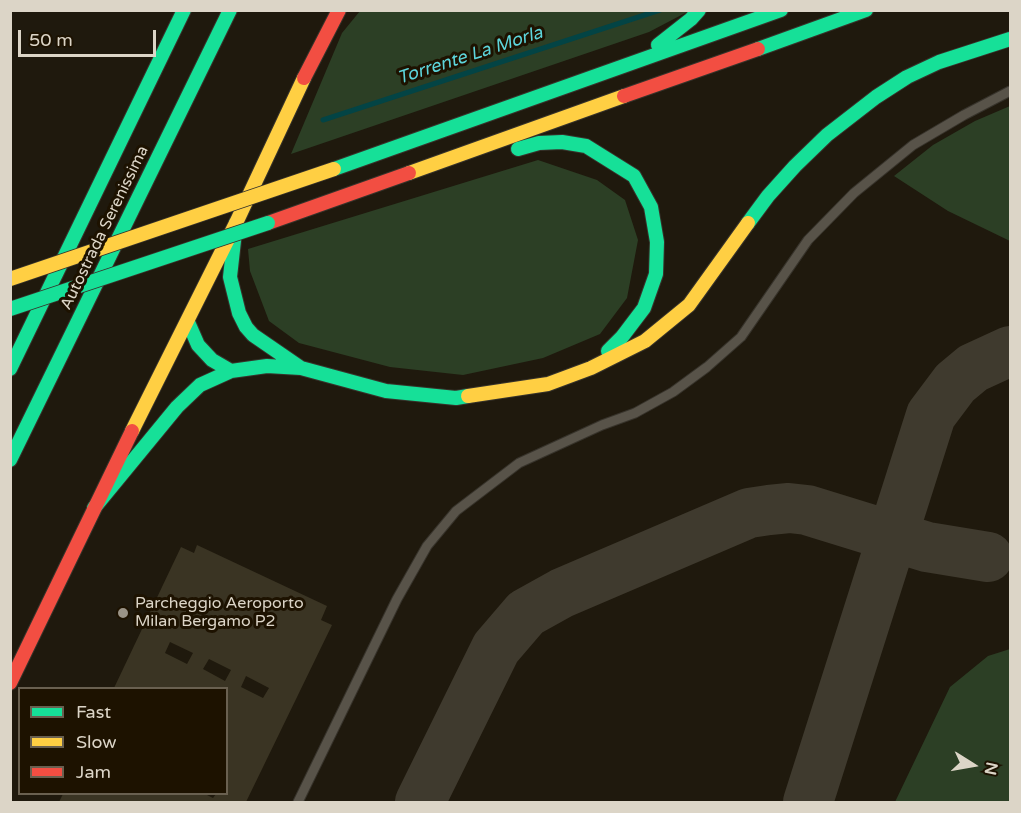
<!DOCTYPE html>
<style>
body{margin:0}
#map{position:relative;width:1021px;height:813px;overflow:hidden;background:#1f190d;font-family:"Varela Round",sans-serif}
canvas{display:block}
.frame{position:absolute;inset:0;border:12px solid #dcd5c7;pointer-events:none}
.legend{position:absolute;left:18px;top:687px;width:210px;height:108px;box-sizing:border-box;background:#1d1200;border:2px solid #696050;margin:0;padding:8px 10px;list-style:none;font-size:18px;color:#dcd5c7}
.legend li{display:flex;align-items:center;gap:12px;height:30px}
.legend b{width:30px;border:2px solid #696050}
.north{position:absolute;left:943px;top:735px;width:60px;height:60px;-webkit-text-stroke:4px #1d1200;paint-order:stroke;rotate:101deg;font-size:16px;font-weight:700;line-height:24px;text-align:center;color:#dcd5c7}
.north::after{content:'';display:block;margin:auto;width:21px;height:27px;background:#dcd5c7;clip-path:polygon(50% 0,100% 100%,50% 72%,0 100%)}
.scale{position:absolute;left:18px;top:30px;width:138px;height:27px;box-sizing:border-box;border:3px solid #dcd5c7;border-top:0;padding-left:8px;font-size:18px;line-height:21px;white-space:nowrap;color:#dcd5c7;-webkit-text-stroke:4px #1d1200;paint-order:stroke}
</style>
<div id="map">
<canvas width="1021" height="813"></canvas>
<div class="frame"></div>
<ul class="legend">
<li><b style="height:8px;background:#16e098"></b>Fast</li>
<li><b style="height:8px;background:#ffcf43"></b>Slow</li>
<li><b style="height:8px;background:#f24e42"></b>Jam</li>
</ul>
<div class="north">N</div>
<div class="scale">50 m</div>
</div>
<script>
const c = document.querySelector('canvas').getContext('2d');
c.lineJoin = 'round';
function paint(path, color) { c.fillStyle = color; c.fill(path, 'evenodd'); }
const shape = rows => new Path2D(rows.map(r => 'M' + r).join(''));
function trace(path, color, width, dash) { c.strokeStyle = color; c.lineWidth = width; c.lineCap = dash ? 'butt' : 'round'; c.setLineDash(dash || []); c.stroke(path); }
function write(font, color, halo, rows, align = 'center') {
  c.font = font + ' "Varela Round",sans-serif'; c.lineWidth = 6; c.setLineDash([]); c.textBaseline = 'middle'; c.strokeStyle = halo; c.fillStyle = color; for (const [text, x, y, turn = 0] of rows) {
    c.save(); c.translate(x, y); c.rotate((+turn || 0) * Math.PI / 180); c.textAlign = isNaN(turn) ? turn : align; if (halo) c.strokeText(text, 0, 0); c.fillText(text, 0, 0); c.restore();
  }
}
const green = shape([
 [360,11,689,11,649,32,291,154,342,33],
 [1010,106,1010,241,948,211,894,176,933,145,975,121],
 [538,160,597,180,625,200,638,240,627,298,600,334,543,358,463,375,390,367,299,343,269,321,250,271,248,249],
 [1010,649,1010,802,895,802,950,687,988,656]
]);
const stream = shape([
 [323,120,660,10]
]);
const taxiway = shape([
 [420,802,496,648,526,613,562,593,749,513,769,510,789,508,807,510,927,547,988,557],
 [808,802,931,415,955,383,973,368,1010,351]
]);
const building = shape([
 [197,545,327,606,321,620,332,625,246,802,59,802,63,794,205,794,213,798,216,794,226,794,226,688,114,688,181,547,194,553],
 [170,642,193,653,187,664,165,653],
 [209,659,231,670,225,681,203,669],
 [246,676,269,688,263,698,241,687]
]);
const lane = shape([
 [298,802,397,599,427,546,456,511,519,463,602,425,635,413,673,392,707,367,741,337,808,240,854,193,913,145,964,115,1010,91]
]);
const fast = shape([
 [658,45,691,19,699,10],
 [758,49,866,10],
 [518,149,539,143,562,142,586,146,634,176,651,207,657,242,656,274,644,308,622,337,608,351],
 [334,169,781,10],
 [236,223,230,277,239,313,246,327,253,335,301,368],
 [748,223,768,196,795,166,827,135,876,97,907,77,939,62,1010,39],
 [188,322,198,345,212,360,231,371],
 [10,369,184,10],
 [10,460,230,10],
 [94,508,177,407,200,385,231,371,267,366,301,368,386,391,456,398,468,396]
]);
const slow = shape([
 [409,173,624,96],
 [468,396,548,384,591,368,645,341,689,305,748,223],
 [132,431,236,223,304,78]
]);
const jam = shape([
 [304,78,339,10],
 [624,96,758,49],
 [268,223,409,173],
 [10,683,132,431]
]);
const fastBridge = shape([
 [10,309,268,223]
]);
const slowBridge = shape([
 [10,279,334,169]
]);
const markers = [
 [123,613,6,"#9a9386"]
];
const streetNames = [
 ["Autostrada Serenissima",105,228,-64]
];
const poiNames = [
 ["Parcheggio Aeroporto",135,604],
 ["Milan Bergamo P2",135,622]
];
const waterNames = [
 ["Torrente La Morla",470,56,-18]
];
paint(green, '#2c3f25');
trace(stream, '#034445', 5);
trace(taxiway, '#3f3a2e', 50);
paint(building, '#3a3423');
trace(lane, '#37332b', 11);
trace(fast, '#37332b', 16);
trace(slow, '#37332b', 16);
trace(jam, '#37332b', 16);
trace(lane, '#585349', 9);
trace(fast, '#16e098', 14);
trace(slow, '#ffcf43', 14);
trace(jam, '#f24e42', 14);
trace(fastBridge, '#37332b', 16, []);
trace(slowBridge, '#37332b', 16, []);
trace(fastBridge, '#16e098', 14);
trace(slowBridge, '#ffcf43', 14);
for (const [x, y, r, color] of markers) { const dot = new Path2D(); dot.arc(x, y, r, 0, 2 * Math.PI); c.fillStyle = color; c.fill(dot); trace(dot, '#1d1200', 2); }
write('16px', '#dcd5c7', '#1d1200', streetNames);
write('16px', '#dcd5c7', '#1d1200', poiNames, 'left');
write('italic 18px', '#5dd5db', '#1d1200', waterNames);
</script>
